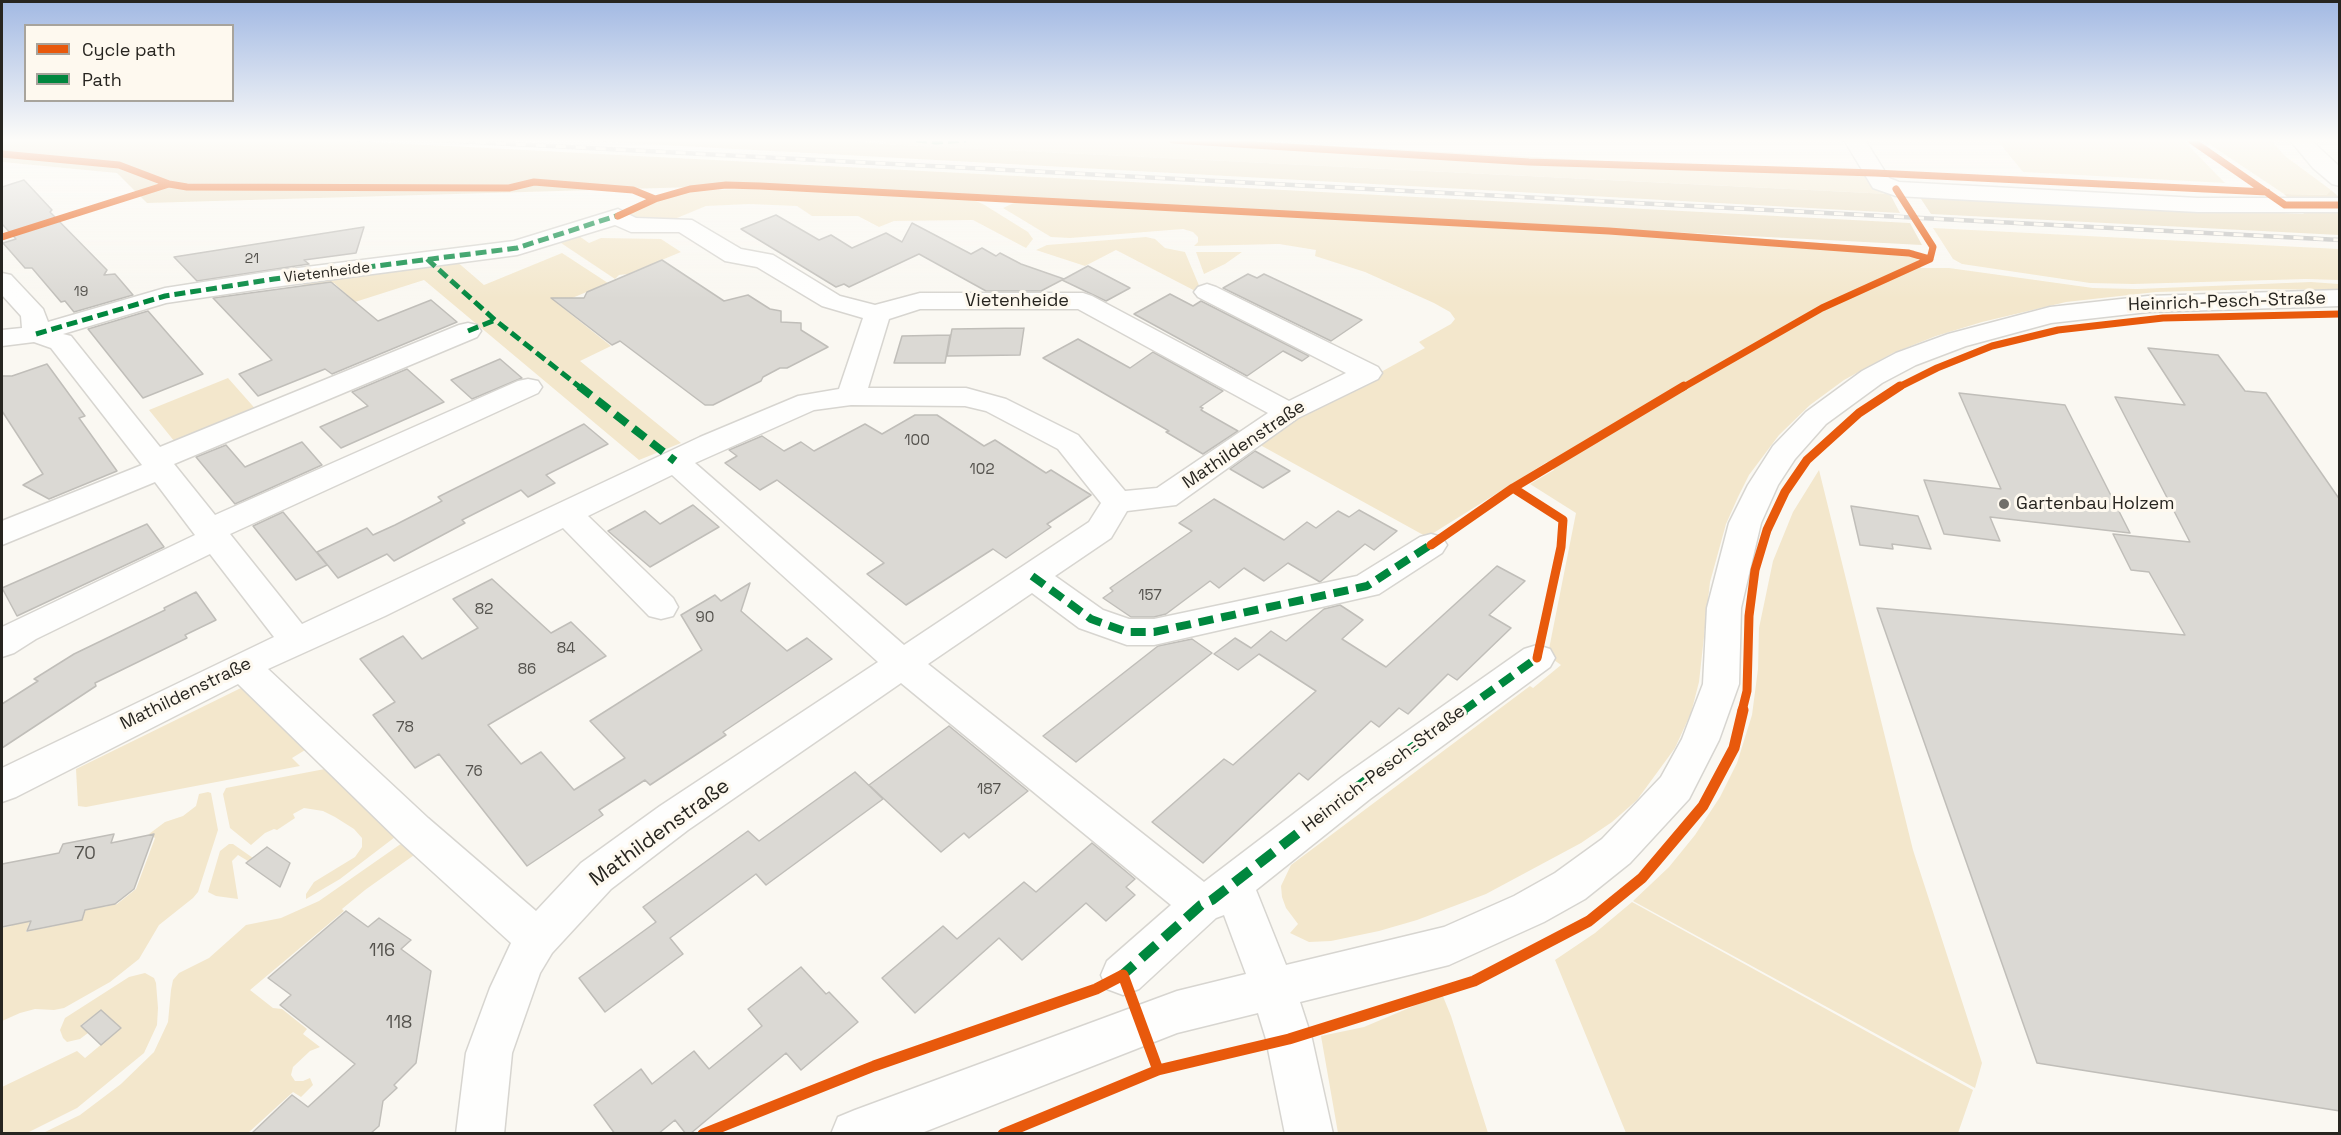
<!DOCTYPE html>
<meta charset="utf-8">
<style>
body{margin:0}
#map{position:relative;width:2341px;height:1135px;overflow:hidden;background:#faf8f2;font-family:"Space Grotesk",sans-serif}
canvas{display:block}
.frame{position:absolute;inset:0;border:3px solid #272520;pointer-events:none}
.legend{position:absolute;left:24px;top:24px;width:210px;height:78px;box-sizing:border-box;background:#fef9ef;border:2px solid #a8a49c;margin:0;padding:8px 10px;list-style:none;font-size:18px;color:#272520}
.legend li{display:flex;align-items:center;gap:12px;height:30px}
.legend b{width:30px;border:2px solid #a8a49c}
</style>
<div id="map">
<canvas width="2341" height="1135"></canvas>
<div class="frame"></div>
<ul class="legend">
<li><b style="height:8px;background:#e8590c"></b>Cycle path</li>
<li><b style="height:8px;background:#00873e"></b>Path</li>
</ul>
</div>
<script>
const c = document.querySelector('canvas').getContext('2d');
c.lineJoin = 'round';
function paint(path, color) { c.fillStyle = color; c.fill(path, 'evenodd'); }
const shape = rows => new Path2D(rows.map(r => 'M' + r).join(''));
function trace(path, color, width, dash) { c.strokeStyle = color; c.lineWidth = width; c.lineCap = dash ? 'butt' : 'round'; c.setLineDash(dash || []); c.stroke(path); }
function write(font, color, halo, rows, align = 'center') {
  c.font = font + ' "Space Grotesk",sans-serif'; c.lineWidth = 6; c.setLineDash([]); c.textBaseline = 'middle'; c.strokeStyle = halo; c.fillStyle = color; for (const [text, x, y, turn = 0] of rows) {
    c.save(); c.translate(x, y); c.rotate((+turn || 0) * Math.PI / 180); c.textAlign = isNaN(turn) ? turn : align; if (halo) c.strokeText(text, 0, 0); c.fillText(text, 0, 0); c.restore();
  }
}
const green = shape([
 [890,140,1231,140,1872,176,1890,194,883,144],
 [1997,140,2183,140,2225,183,2023,172],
 [2203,140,2271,140,2285,156,2331,190,2328,195,2284,194],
 [760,188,973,200,983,204,1028,232,1033,239,1026,248,973,220,894,221,879,227,858,216,812,216,797,206,749,204,706,206,665,223,645,223,626,215,665,198,691,191],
 [1016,202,1417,222,1427,219,1607,227,1914,250,1921,268,1949,268,2093,288,2137,289,2311,282,2339,284,2339,290,2259,289,2156,292,2066,302,1982,322,1936,336,1893,353,1844,380,1810,405,1779,435,1749,475,1738,497,1726,524,1710,582,1699,682,1691,713,1675,748,1637,800,1612,822,1581,843,1486,894,1417,920,1379,931,1331,941,1309,942,1290,933,1298,924,1286,908,1282,897,1281,886,1291,865,1530,686,1533,688,1561,665,1554,660,1549,649,1576,513,1530,484,1554,470,1547,462,1427,537,1262,446,1260,441,1265,435,1425,348,1419,342,1451,324,1455,319,1450,312,1434,303,1365,272,1315,256,1316,250,1279,244,1194,246,1198,242,1198,237,1193,232,1183,229,1070,238,1051,237,1003,208],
 [1933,228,2339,249,2339,280,2306,279,2133,284,2090,283,1962,264,1953,259],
 [579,236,589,243,601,238,661,239,681,252,628,274,619,275,615,279,561,243],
 [1146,237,1155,239,1165,248,1185,252,1203,295,1116,250,1085,266,1036,250,1047,245],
 [1196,252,1242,252,1225,264,1204,274],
 [562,253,608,283,558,304,611,346,580,361,681,443,639,460,424,280,355,302,334,283,311,291,299,280,455,260,484,285],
 [228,378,259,413,179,447,149,410],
 [1819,470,1913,850,1982,1063,1975,1088,1633,901,1669,867,1695,835,1720,797,1737,763,1752,715,1758,669,1759,628,1773,561,1793,512],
 [245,686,310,747,292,758,300,766,86,807,78,806,76,769],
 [330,768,399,834,340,879,306,899,306,894,314,882,355,857,362,847,362,838,354,829,335,817,323,811,304,808,293,814,295,818,277,830,274,829,265,833,251,845,230,828,223,794,226,788],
 [208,792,211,793,218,830,198,892,193,898,159,925,139,959,110,982,64,1008,54,1010,35,1009,20,1013,2,1021,2,928,11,926,20,918,32,915,26,932,82,920,88,904,101,902,104,907,117,904,136,889,155,838,149,834,165,822,183,816,196,806,199,794],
 [405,841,417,853,365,890,342,909,344,911,250,990,273,1008,282,1009,307,1029,303,1034,320,1047,310,1051,293,1067,291,1075,295,1081,303,1081,310,1078,313,1085,301,1097,293,1092,248,1133,41,1134,80,1115,121,1084,154,1052,168,1022,171,990,173,980,179,973,209,958,246,925,281,918,319,901],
 [229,844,233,844,253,858,248,861,238,855,232,861,238,899,216,896,208,892,220,851],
 [1632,902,1973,1090,1958,1133,1626,1133,1555,960,1595,933],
 [145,973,154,978,156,983,158,1008,157,1025,144,1053,77,1108,27,1133,2,1134,2,1087,77,1051,85,1058,121,1028,101,1010,81,1025,88,1033,80,1039,67,1042,63,1038,60,1030,65,1018,129,977],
 [1442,994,1451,1016,1488,1133,1338,1133,1321,1036,1364,1027]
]);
const forest = shape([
 [2,140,335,140,1910,223,1922,245,764,185,147,203,117,173,2,162],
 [572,140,847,140,883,144,1890,194,1900,213],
 [2331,190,2339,197,2339,235,1931,214,1919,196,2304,214,2284,194,2327,195]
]);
const building = shape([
 [24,180,52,210,50,212,107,270,104,275,115,274,133,295,74,312,65,301,61,302,32,268,25,268,3,243,16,239,2,224,2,187,24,180],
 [776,215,819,240,831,235,852,248,886,233,902,242,912,223,971,254,982,248,996,256,1000,253,1021,264,1064,279,1088,266,1130,288,1106,301,1062,280,1041,291,986,291,919,254,849,287,844,284,836,287,741,229,776,215],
 [364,227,356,253,304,260,309,264,197,281,174,257,364,227],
 [662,260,724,301,748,295,770,309,781,311,781,322,801,323,801,330,828,347,787,368,780,368,763,377,761,381,713,405,705,405,620,341,612,345,551,298,584,298,587,292,662,260],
 [1248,274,1257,278,1264,274,1362,320,1331,341,1223,288,1248,274],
 [331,282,378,321,431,300,457,322,332,374,325,369,258,396,239,374,272,360,213,298,331,282],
 [1170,294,1193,306,1201,301,1309,356,1302,361,1283,351,1247,376,1134,314,1170,294],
 [148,311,203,374,143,398,88,329,148,311],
 [1024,328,1020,355,947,356,952,329,1024,328],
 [950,335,945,363,894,363,902,336,950,335],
 [1078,339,1130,368,1153,352,1223,391,1200,407,1203,408,1201,410,1238,431,1203,454,1166,432,1169,431,1043,358,1078,339],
 [2148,348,2218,355,2245,391,2266,393,2340,500,2340,1111,2037,1063,1877,608,2185,635,2149,572,2131,570,2113,534,2190,542,2115,397,2185,405,2148,348],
 [500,359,522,378,472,399,451,380,500,359],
 [47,364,85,416,79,418,117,471,49,499,23,485,43,474,2,411,2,376,12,376,47,364],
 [407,369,444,402,341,448,320,427,368,406,352,392,407,369],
 [1959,393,2065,405,2130,533,1990,517,2000,541,1944,534,1924,480,2001,489,1959,393],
 [915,415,937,415,984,446,995,440,1046,473,1051,470,1091,495,1047,524,1051,527,1006,558,993,549,906,605,867,574,884,563,777,480,760,490,725,463,737,456,729,450,762,436,784,451,801,442,814,451,865,424,882,434,915,415],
 [584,424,608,444,546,475,555,483,528,497,521,490,462,520,465,523,394,561,387,554,338,578,317,552,367,528,373,535,395,525,442,501,438,497,584,424],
 [302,442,322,465,235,504,196,457,226,445,245,467,302,442],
 [1255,451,1290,471,1263,488,1230,469,1255,451],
 [1214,499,1284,540,1307,522,1316,528,1338,511,1349,517,1359,510,1397,531,1374,550,1365,544,1320,582,1288,563,1264,581,1244,568,1219,588,1210,581,1166,614,1154,617,1131,617,1103,598,1113,591,1110,588,1192,531,1179,523,1214,499],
 [693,505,719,527,650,567,608,531,645,511,660,524,693,505],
 [1851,506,1918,516,1931,549,1892,544,1893,549,1860,545,1851,506],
 [283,512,327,565,296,580,253,526,283,512],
 [147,524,164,547,17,616,2,588,147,524],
 [1497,566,1525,581,1489,615,1511,628,1457,680,1448,674,1408,714,1399,708,1379,727,1371,721,1308,780,1299,773,1203,863,1152,822,1224,759,1233,765,1316,691,1259,654,1238,670,1214,654,1235,638,1251,648,1271,631,1286,641,1324,609,1340,605,1363,620,1342,639,1386,667,1497,566],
 [492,579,551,633,571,622,606,656,488,725,521,764,541,752,574,790,625,758,590,721,702,650,681,615,715,595,721,601,750,583,741,611,787,651,807,638,832,659,723,732,726,735,650,785,645,780,599,810,603,815,527,866,439,754,415,768,373,715,395,702,360,659,403,636,422,659,478,628,453,599,492,579],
 [196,592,216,620,185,635,187,638,95,683,96,686,2,748,2,704,38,681,34,679,74,654,165,610,164,608,196,592],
 [1192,639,1212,653,1076,762,1043,736,1158,646,1192,639],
 [949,726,1028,791,969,838,964,833,941,852,869,785,949,726],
 [855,772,883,799,766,885,756,874,670,938,683,954,605,1012,579,978,656,922,643,907,748,831,759,841,855,772],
 [114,834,111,843,154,834,134,889,115,904,85,910,82,920,27,931,31,921,2,927,2,864,59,853,63,844,114,834],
 [1092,843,1135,879,1126,887,1135,895,1106,921,1086,903,1022,960,999,938,915,1013,882,978,943,926,957,939,1024,882,1036,892,1092,843],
 [267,847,290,863,280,887,246,863,267,847],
 [346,911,368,927,379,918,411,940,401,949,431,971,416,1063,394,1085,397,1088,383,1101,379,1126,370,1134,251,1134,292,1095,308,1107,355,1064,280,1005,291,995,268,978,346,911],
 [801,967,826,994,829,992,858,1022,801,1070,786,1053,690,1134,686,1134,675,1120,658,1134,615,1134,594,1105,641,1069,652,1084,694,1051,709,1069,762,1026,748,1009,801,967],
 [101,1010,121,1028,101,1045,81,1026,101,1010]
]);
const minor = shape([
 [1844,140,1865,140,1889,178,1899,182,2198,198,2340,198,2340,212,2198,212,1896,196,1873,188,1844,140],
 [2290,140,2311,140,2340,167,2340,186,2332,184,2313,168,2290,140],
 [618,209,636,218,692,220,741,249,773,255,840,296,875,305,920,293,1083,293,1092,296,1289,401,1346,373,1198,297,1194,292,1198,287,1207,284,1216,287,1378,367,1382,373,1378,379,1298,418,1176,505,1127,511,1111,538,1055,576,1103,610,1129,619,1154,619,1357,576,1420,537,1431,534,1442,537,1447,545,1442,553,1379,594,1154,645,1127,645,1079,628,1032,593,928,664,1204,882,1342,777,1524,649,1537,645,1550,649,1555,658,1550,667,1370,799,1256,890,1286,965,1444,927,1514,896,1555,873,1602,839,1661,777,1682,739,1703,684,1707,608,1729,523,1748,485,1773,446,1806,412,1862,371,1896,353,1948,334,2050,307,2148,296,2340,290,2340,306,2148,312,2051,323,1966,346,1916,365,1882,383,1826,424,1795,459,1778,485,1761,523,1741,608,1739,684,1719,740,1689,799,1630,863,1585,899,1544,922,1449,965,1300,1002,1312,1039,1333,1134,1285,1134,1266,1039,1258,1013,1177,1033,919,1134,831,1134,838,1117,855,1110,1177,991,1246,974,1224,915,1216,918,1139,989,1123,995,1107,989,1101,975,1107,961,1171,905,901,683,688,830,611,889,552,953,540,973,512,1053,504,1134,456,1134,466,1053,490,988,511,943,400,842,238,684,16,797,2,802,2,768,274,637,210,554,36,639,14,653,2,657,2,627,195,535,155,482,2,545,2,521,142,465,51,348,34,342,2,346,2,330,22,328,21,316,2,295,2,273,11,275,43,309,48,322,165,288,274,271,514,241,618,209],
 [615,225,631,232,679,232,725,261,757,267,822,306,863,318,839,389,798,396,700,437,302,624,230,534,538,393,542,387,538,381,528,379,518,381,215,515,174,464,477,337,481,331,477,325,468,323,459,325,160,447,71,336,63,334,166,303,274,287,517,255,615,225],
 [920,309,1078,309,1268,413,1157,488,1125,491,1078,435,1006,399,966,388,868,388,889,319,920,309],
 [851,405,965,406,986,411,1058,449,1101,503,1089,522,904,645,695,463,814,410,851,405],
 [672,475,878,662,660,806,581,863,536,911,428,818,268,669,385,616,563,528,649,616,661,619,673,616,678,607,673,598,588,516,672,475]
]);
const rail = shape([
 [436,140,2340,240]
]);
const quietFar2 = shape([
 [916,140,936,142,966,140],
 [427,259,495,320,581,388],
 [468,331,495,320],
 [36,334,165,296,274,279,517,248,622,214]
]);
const quietFar1 = shape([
 [579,386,675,461],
 [1032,576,1091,619,1127,632,1154,632,1367,586,1435,542],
 [1463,711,1537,658,1538,654]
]);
const quiet = shape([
 [1119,978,1201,905,1212,900,1356,788,1465,710]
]);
const cyclewayFar2 = shape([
 [1173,140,1529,162,1875,173,2267,192],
 [2191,140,2285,205,2340,205],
 [2,154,119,165,169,184,187,187,509,188,534,182,633,190,655,199],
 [618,216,655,199,690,189,726,185,760,186,1609,231,1909,253,1930,259,1933,247,1896,189],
 [2,237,169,184],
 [1682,388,1822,308,1930,259],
 [1897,388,1937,368,1992,346,2058,330,2163,318,2340,314]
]);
const cyclewayFar1 = shape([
 [1513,488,1563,520,1561,547,1537,658],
 [1431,545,1513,488,1684,386],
 [1742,711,1747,691,1749,616,1755,570,1767,530,1785,492,1807,460,1859,413,1900,386]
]);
const cycleway = shape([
 [703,1134,874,1066,1096,989,1123,975,1158,1070],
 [1003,1134,1158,1070,1289,1039,1474,981,1589,921,1642,878,1703,806,1734,748,1743,710]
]);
const markers = [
 [2004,504,6,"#716f6a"]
];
const farNumbernames = [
 ["21",252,259],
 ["19",81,292]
];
const farStreetnames = [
 ["Vietenheide",327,273,-7]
];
const numberNames = [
 ["100",917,441],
 ["102",982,470],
 ["157",1150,596],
 ["82",484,610],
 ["90",705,618],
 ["84",566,649],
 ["86",527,670],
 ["78",405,728],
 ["76",474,772],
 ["187",989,790]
];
const streetNames = [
 ["Vietenheide",1017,301],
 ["Heinrich-Pesch-Straße",2227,302,-2],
 ["Mathildenstraße",1244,445,-34],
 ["Mathildenstraße",186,694,-26],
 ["Heinrich-Pesch-Straße",1384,769,-37]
];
const poiNames = [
 ["Gartenbau Holzem",2016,504]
];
const nearNumbernames = [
 ["70",85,854],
 ["116",382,951],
 ["118",399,1023]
];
const nearStreetnames = [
 ["Mathildenstraße",660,833,-36]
];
paint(green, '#f3e7cc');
paint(forest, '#eaddc0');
paint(building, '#dbd9d4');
trace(building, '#c0beb9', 1.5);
trace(minor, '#d7d5d0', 3);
paint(minor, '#fefefd');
trace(rail, '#bfbfbd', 4.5);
trace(rail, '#fef9ef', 3, [10]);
trace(quietFar2, '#00873e', 5, [11, 5]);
trace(quietFar1, '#00873e', 8, [15, 8]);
trace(quiet, '#00873e', 10, [20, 10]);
trace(cyclewayFar2, '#e8590c', 7);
trace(cyclewayFar1, '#e8590c', 9);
trace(cycleway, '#e8590c', 11);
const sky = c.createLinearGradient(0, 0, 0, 299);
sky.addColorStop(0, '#a2b9e3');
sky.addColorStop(0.47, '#fdfcf9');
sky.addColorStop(1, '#fdfcf900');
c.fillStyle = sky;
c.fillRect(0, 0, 2341, 299);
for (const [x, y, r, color] of markers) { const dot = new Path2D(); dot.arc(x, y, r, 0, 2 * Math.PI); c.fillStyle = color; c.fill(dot); trace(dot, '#fef9ef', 2); }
write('14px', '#54524d', null, farNumbernames);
write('15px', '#272520', '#fef9ef', farStreetnames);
write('15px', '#54524d', null, numberNames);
write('18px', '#272520', '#fef9ef', streetNames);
write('18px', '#272520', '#fef9ef', poiNames, 'left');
write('18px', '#54524d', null, nearNumbernames);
write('21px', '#272520', '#fef9ef', nearStreetnames);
</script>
